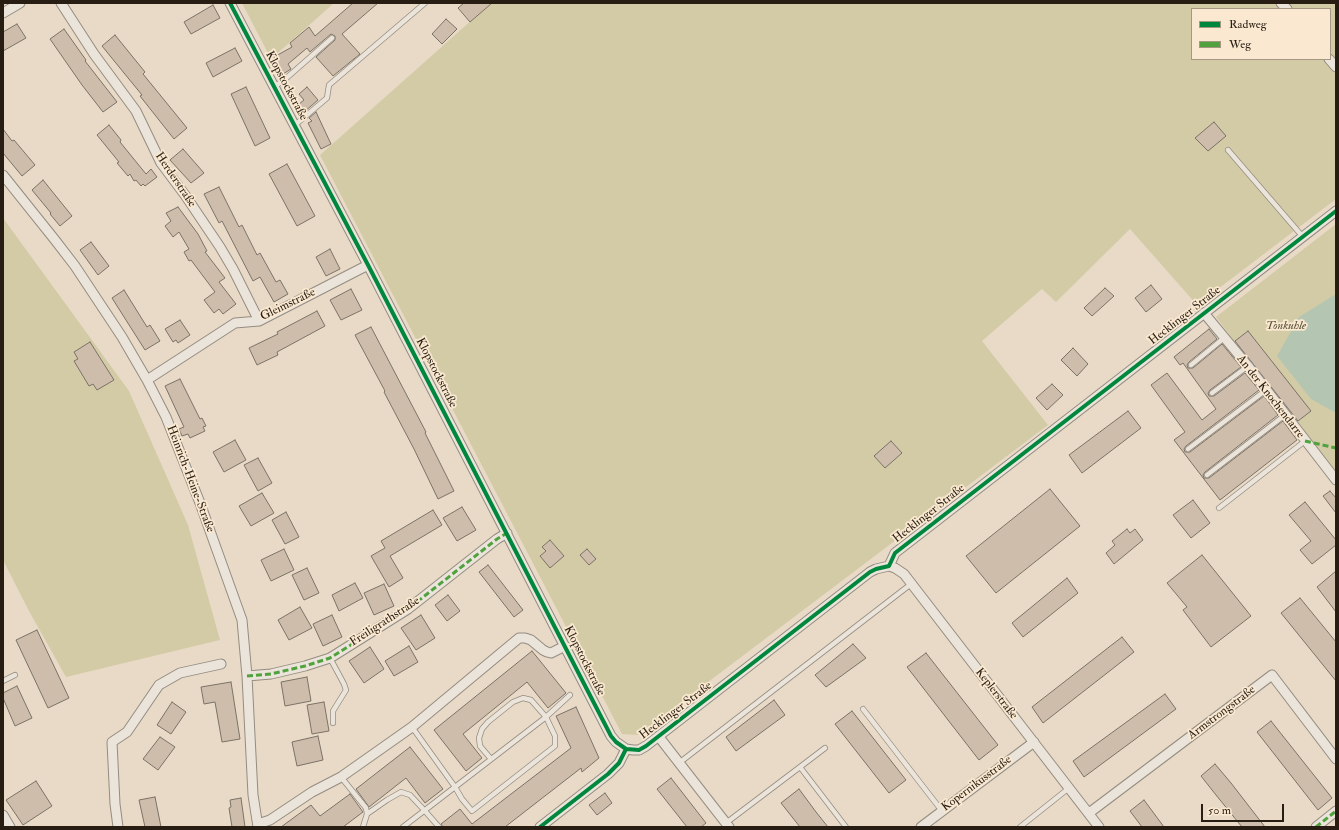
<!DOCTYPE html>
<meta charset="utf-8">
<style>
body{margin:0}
#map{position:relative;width:1339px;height:830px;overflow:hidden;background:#e8dac6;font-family:"IM FELL Double Pica",serif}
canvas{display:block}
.frame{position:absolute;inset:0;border:4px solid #271d13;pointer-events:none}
.legend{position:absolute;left:1191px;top:8px;width:140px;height:52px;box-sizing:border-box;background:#fae9d0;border:1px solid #a69784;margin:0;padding:5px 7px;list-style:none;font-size:12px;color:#271d13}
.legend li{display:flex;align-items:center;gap:8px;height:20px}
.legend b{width:20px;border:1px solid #a69784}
.scale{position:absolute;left:1201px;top:804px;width:83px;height:18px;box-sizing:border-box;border:2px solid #271d13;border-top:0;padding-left:5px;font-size:12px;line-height:14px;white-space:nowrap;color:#271d13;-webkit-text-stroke:3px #fae9d0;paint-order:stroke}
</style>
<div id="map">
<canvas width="1339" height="830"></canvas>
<div class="frame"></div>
<ul class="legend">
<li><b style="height:5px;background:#00873e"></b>Radweg</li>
<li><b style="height:5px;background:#51a23f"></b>Weg</li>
</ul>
<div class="scale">50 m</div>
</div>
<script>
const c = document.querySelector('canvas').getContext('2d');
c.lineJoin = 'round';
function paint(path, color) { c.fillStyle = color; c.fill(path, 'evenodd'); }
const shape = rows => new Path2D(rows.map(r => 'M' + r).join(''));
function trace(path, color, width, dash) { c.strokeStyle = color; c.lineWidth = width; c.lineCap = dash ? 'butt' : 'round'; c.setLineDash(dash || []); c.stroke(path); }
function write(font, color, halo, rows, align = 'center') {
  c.font = font + ' "IM FELL Double Pica",serif'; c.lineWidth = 3.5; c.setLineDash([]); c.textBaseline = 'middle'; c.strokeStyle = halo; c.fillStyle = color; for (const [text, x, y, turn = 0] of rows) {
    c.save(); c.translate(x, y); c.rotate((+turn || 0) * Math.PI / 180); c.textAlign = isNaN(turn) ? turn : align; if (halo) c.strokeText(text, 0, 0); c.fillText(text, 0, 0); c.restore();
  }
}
const green = shape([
 [242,3,334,3,271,59],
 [491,3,1336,3,1336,199,1197,305,1130,229,1056,302,1042,289,982,341,1048,425,638,735,622,734,320,155],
 [1192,9,1330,9,1330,59,1192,59],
 [3,218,129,391,188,525,220,640,66,677,29,611,3,560],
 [1336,224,1336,473,1216,317]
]);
const water = shape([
 [1336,294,1336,413,1311,399,1277,356,1299,317]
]);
const building = shape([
 [353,3,378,3,342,34,360,54,333,76,316,57,335,40,335,36,331,34,311,51,310,52,307,48,288,64,291,69,283,74,274,57,292,47,290,43,309,27,315,36,353,3],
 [464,3,492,3,470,22,458,8,464,3],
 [213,5,220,18,191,34,184,22,213,5],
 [446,19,457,29,442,44,432,34,446,19],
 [17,24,26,38,3,51,3,32,17,24],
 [64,29,86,60,85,61,117,102,103,112,82,85,50,39,64,29],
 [115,35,145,72,143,74,187,128,174,139,140,96,142,95,102,46,115,35],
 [235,48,242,61,213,77,206,63,235,48],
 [246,87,270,138,255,146,231,94,246,87],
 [307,87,318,100,304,112,298,105,304,100,299,94,307,87],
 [316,112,331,144,321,149,308,123,312,121,309,118,316,112],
 [1214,122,1226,136,1208,151,1195,138,1214,122],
 [109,125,121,140,120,142,146,174,151,169,157,177,145,186,143,184,141,186,136,180,134,181,130,174,128,176,117,163,119,162,97,135,109,125],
 [3,129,12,141,14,140,35,165,22,176,3,153,3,129],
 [183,149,204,173,191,183,170,160,183,149],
 [287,164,315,216,297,226,269,174,287,164],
 [43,180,72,216,60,226,50,214,51,213,32,190,43,180],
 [219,187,239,227,242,225,257,255,260,253,276,282,280,280,288,294,274,302,260,277,253,281,222,221,219,223,204,194,219,187],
 [178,207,198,234,207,251,205,252,225,278,219,282,236,304,223,314,219,309,214,313,204,300,215,292,191,260,189,261,184,252,189,249,179,232,173,237,165,226,171,221,166,213,178,207],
 [91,242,109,266,98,275,80,250,91,242],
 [330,249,340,269,326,276,316,257,330,249],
 [1151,285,1162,299,1146,312,1135,298,1151,285],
 [1105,288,1114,296,1092,316,1084,308,1105,288],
 [351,289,362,310,341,320,330,300,351,289],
 [124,290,147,327,150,325,160,341,145,350,112,298,124,290],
 [317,311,325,326,277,352,278,355,257,365,249,348,278,334,277,332,317,311],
 [180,320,190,335,178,343,176,340,173,342,165,329,180,320],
 [371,327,426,432,425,433,454,491,438,499,414,449,384,392,385,391,355,335,371,327],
 [1209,329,1217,339,1189,362,1187,365,1188,368,1193,368,1222,344,1241,367,1210,390,1208,393,1209,396,1214,396,1245,373,1259,390,1186,446,1184,449,1185,452,1190,452,1264,396,1278,415,1205,472,1203,475,1204,478,1209,478,1283,421,1297,440,1220,500,1174,440,1185,432,1151,385,1167,373,1202,420,1216,409,1183,363,1180,365,1174,357,1209,329],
 [1248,331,1311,411,1298,421,1235,341,1248,331],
 [90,342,114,380,97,390,93,384,89,386,74,361,78,359,74,352,90,342],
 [1073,348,1088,364,1077,376,1061,360,1073,348],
 [180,379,200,419,202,418,206,426,203,427,205,431,190,438,188,434,182,436,179,429,184,427,165,386,180,379],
 [1052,384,1063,395,1047,410,1036,398,1052,384],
 [1128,411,1141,428,1082,473,1069,455,1128,411],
 [235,440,246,460,224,472,213,452,235,440],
 [891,441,902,453,885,468,874,456,891,441],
 [258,458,272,483,258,491,244,465,258,458],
 [1050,489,1080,526,996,593,966,556,1050,489],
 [1330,491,1336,498,1336,513,1323,496,1330,491],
 [262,493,274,513,251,526,239,506,262,493],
 [1193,500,1210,523,1191,538,1173,515,1193,500],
 [1305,502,1336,540,1336,545,1312,564,1300,550,1311,541,1289,515,1305,502],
 [462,507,476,530,457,541,443,518,462,507],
 [433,510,442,525,390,556,403,578,389,587,371,556,385,548,381,541,433,510],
 [286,512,299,537,285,544,272,520,286,512],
 [1127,529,1130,533,1135,529,1143,540,1114,564,1106,553,1115,545,1112,541,1127,529],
 [550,540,564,556,550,568,540,556,546,551,542,547,550,540],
 [284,549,294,570,271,581,261,560,284,549],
 [587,549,596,559,589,565,580,555,587,549],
 [1202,555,1251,616,1211,647,1183,610,1187,607,1167,583,1202,555],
 [488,565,523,610,514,617,479,572,488,565],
 [307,568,319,593,304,600,292,575,307,568],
 [1336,571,1336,612,1317,587,1336,571],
 [1067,578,1078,593,1023,637,1012,623,1067,578],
 [355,583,363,598,339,611,332,595,355,583],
 [384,584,394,606,374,615,364,593,384,584],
 [448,595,460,611,447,621,435,605,448,595],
 [1300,598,1336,642,1336,681,1281,613,1300,598],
 [300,607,312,628,289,640,278,620,300,607],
 [332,615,342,637,323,646,313,624,332,615],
 [421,615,435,638,416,650,401,628,421,615],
 [37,630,69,698,48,708,16,640,37,630],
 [1122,637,1134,652,1043,723,1032,707,1122,637],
 [853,644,866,658,826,687,815,675,853,644],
 [409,646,418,662,394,676,385,661,409,646],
 [370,647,384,669,364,683,349,661,370,647],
 [532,651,566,693,548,708,527,682,463,734,482,758,466,771,434,730,532,651],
 [926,653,998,745,979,760,907,667,926,653],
 [307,677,311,701,285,706,281,682,307,677],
 [231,682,240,739,222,742,215,702,204,704,201,687,231,682],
 [17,686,32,718,15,726,3,698,3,693,17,686],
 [1165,694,1176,709,1084,777,1073,761,1165,694],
 [774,700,785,715,736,751,726,737,774,700],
 [172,702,186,712,171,734,157,725,172,702],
 [324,702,329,731,312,734,307,705,324,702],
 [576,707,599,758,582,772,581,768,505,827,443,827,441,824,460,809,472,824,571,748,556,716,576,707],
 [852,711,906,780,889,793,835,724,852,711],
 [1271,721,1332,798,1318,810,1257,732,1271,721],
 [318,736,323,760,297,766,292,742,318,736],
 [160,737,175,747,158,770,143,759,160,737],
 [410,747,443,789,425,803,406,778,369,807,356,789,410,747],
 [1215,764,1231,783,1265,827,1242,827,1216,795,1201,776,1215,764],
 [671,778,706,823,701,827,687,827,657,789,671,778],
 [36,781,52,806,23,825,6,800,36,781],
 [799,789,816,812,828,827,800,827,781,803,799,789],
 [605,793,612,803,597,815,589,805,605,793],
 [350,794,363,812,343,827,281,827,311,805,320,816,350,794],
 [155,797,161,827,145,827,139,800,155,797],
 [241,798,245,827,232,827,229,808,231,807,230,800,241,798],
 [1144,800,1164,827,1142,827,1130,811,1144,800]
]);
const lane = shape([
 [275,86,283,81,332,38],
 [295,125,327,98,329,85,425,3],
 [1228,150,1303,237],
 [1191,365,1224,338],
 [1212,393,1248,366],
 [1188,449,1266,390],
 [1207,475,1285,415],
 [1219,508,1305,441],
 [330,658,344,684,346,690,333,711,333,723],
 [3,681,15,675],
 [863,709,942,811],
 [412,727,455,787,462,799,472,811,555,746,555,736,546,717,531,700,523,698,513,702,488,722,482,729,479,738,480,746,491,759],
 [679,763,911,584],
 [800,767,825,748],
 [341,777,366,808,367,814],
 [726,823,800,767,846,827],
 [363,827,367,814,387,800,401,792,410,795,425,811,439,827],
 [403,827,546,717,570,695],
 [1020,827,1069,788]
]);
const street = shape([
 [61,3,94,54,136,111,161,163,185,195,220,247,233,269,259,321],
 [230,3,368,265,611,736,616,742,626,749,633,750,639,750,646,746,870,572,876,569,889,566,895,568,904,574,1099,827],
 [1281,3,1287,9],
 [3,13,20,3],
 [1329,59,1336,67],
 [3,175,55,240,75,266,122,337,147,380,166,417,200,503,242,620,247,676,253,795,258,827],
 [1204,313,1248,366,1336,480],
 [147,380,235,323,259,321,368,265],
 [889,566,895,553,1336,211],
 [247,676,271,674,305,666,330,658,408,609,497,539,507,533],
 [659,737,729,827],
 [1089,813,1272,675,1336,759],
 [3,815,10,827],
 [258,824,270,820,312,792,341,777,412,727,519,638,525,638,531,640,543,650,547,652,551,653,565,646],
 [118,827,115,804,112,742,127,732,159,685,180,673,221,664],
 [540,827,608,774,619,763,626,749],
 [921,827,1034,742],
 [1316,827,1336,811]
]);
const quiet = shape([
 [1305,441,1336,448],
 [247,676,271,674,305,666,330,658,408,609,497,539,507,533],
 [1316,827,1336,811]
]);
const cycleway = shape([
 [230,3,368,265,611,736,616,742,626,749,639,750,646,746,870,572,876,569,889,566,895,553,1336,211],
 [540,827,608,774,619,763,626,749]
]);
const streetNames = [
 ["Klopstockstraße",286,86,62],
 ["Herderstraße",175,180,56],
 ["Gleimstraße",288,305,-26],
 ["Hecklinger Straße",1185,316,-38],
 ["Klopstockstraße",436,373,63],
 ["An der Knochendarre",1270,397,52],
 ["Heinrich-Heine-Straße",190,479,69],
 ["Hecklinger Straße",929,514,-38],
 ["Freiligrathstraße",385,622,-33],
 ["Klopstockstraße",584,661,63],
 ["Keplerstraße",996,694,52],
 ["Hecklinger Straße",676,711,-37],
 ["Armstrongstraße",1222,713,-37],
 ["Kopernikusstraße",977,784,-37]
];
const parkNames = [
 ["Tonkuhle",1286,326]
];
paint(green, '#d3cba6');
paint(water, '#b4c6b1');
paint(building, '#cfbdac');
trace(building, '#7a7267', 1);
trace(lane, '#958c80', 6);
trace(street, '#958c80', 11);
trace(lane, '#ebe4da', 4.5);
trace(street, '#ebe4da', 9);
trace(quiet, '#51a23f', 3, [6, 3]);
trace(cycleway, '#00873e', 4);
write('12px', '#271d13', '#fae9d0', streetNames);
write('italic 12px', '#564e37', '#fae9d0', parkNames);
</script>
